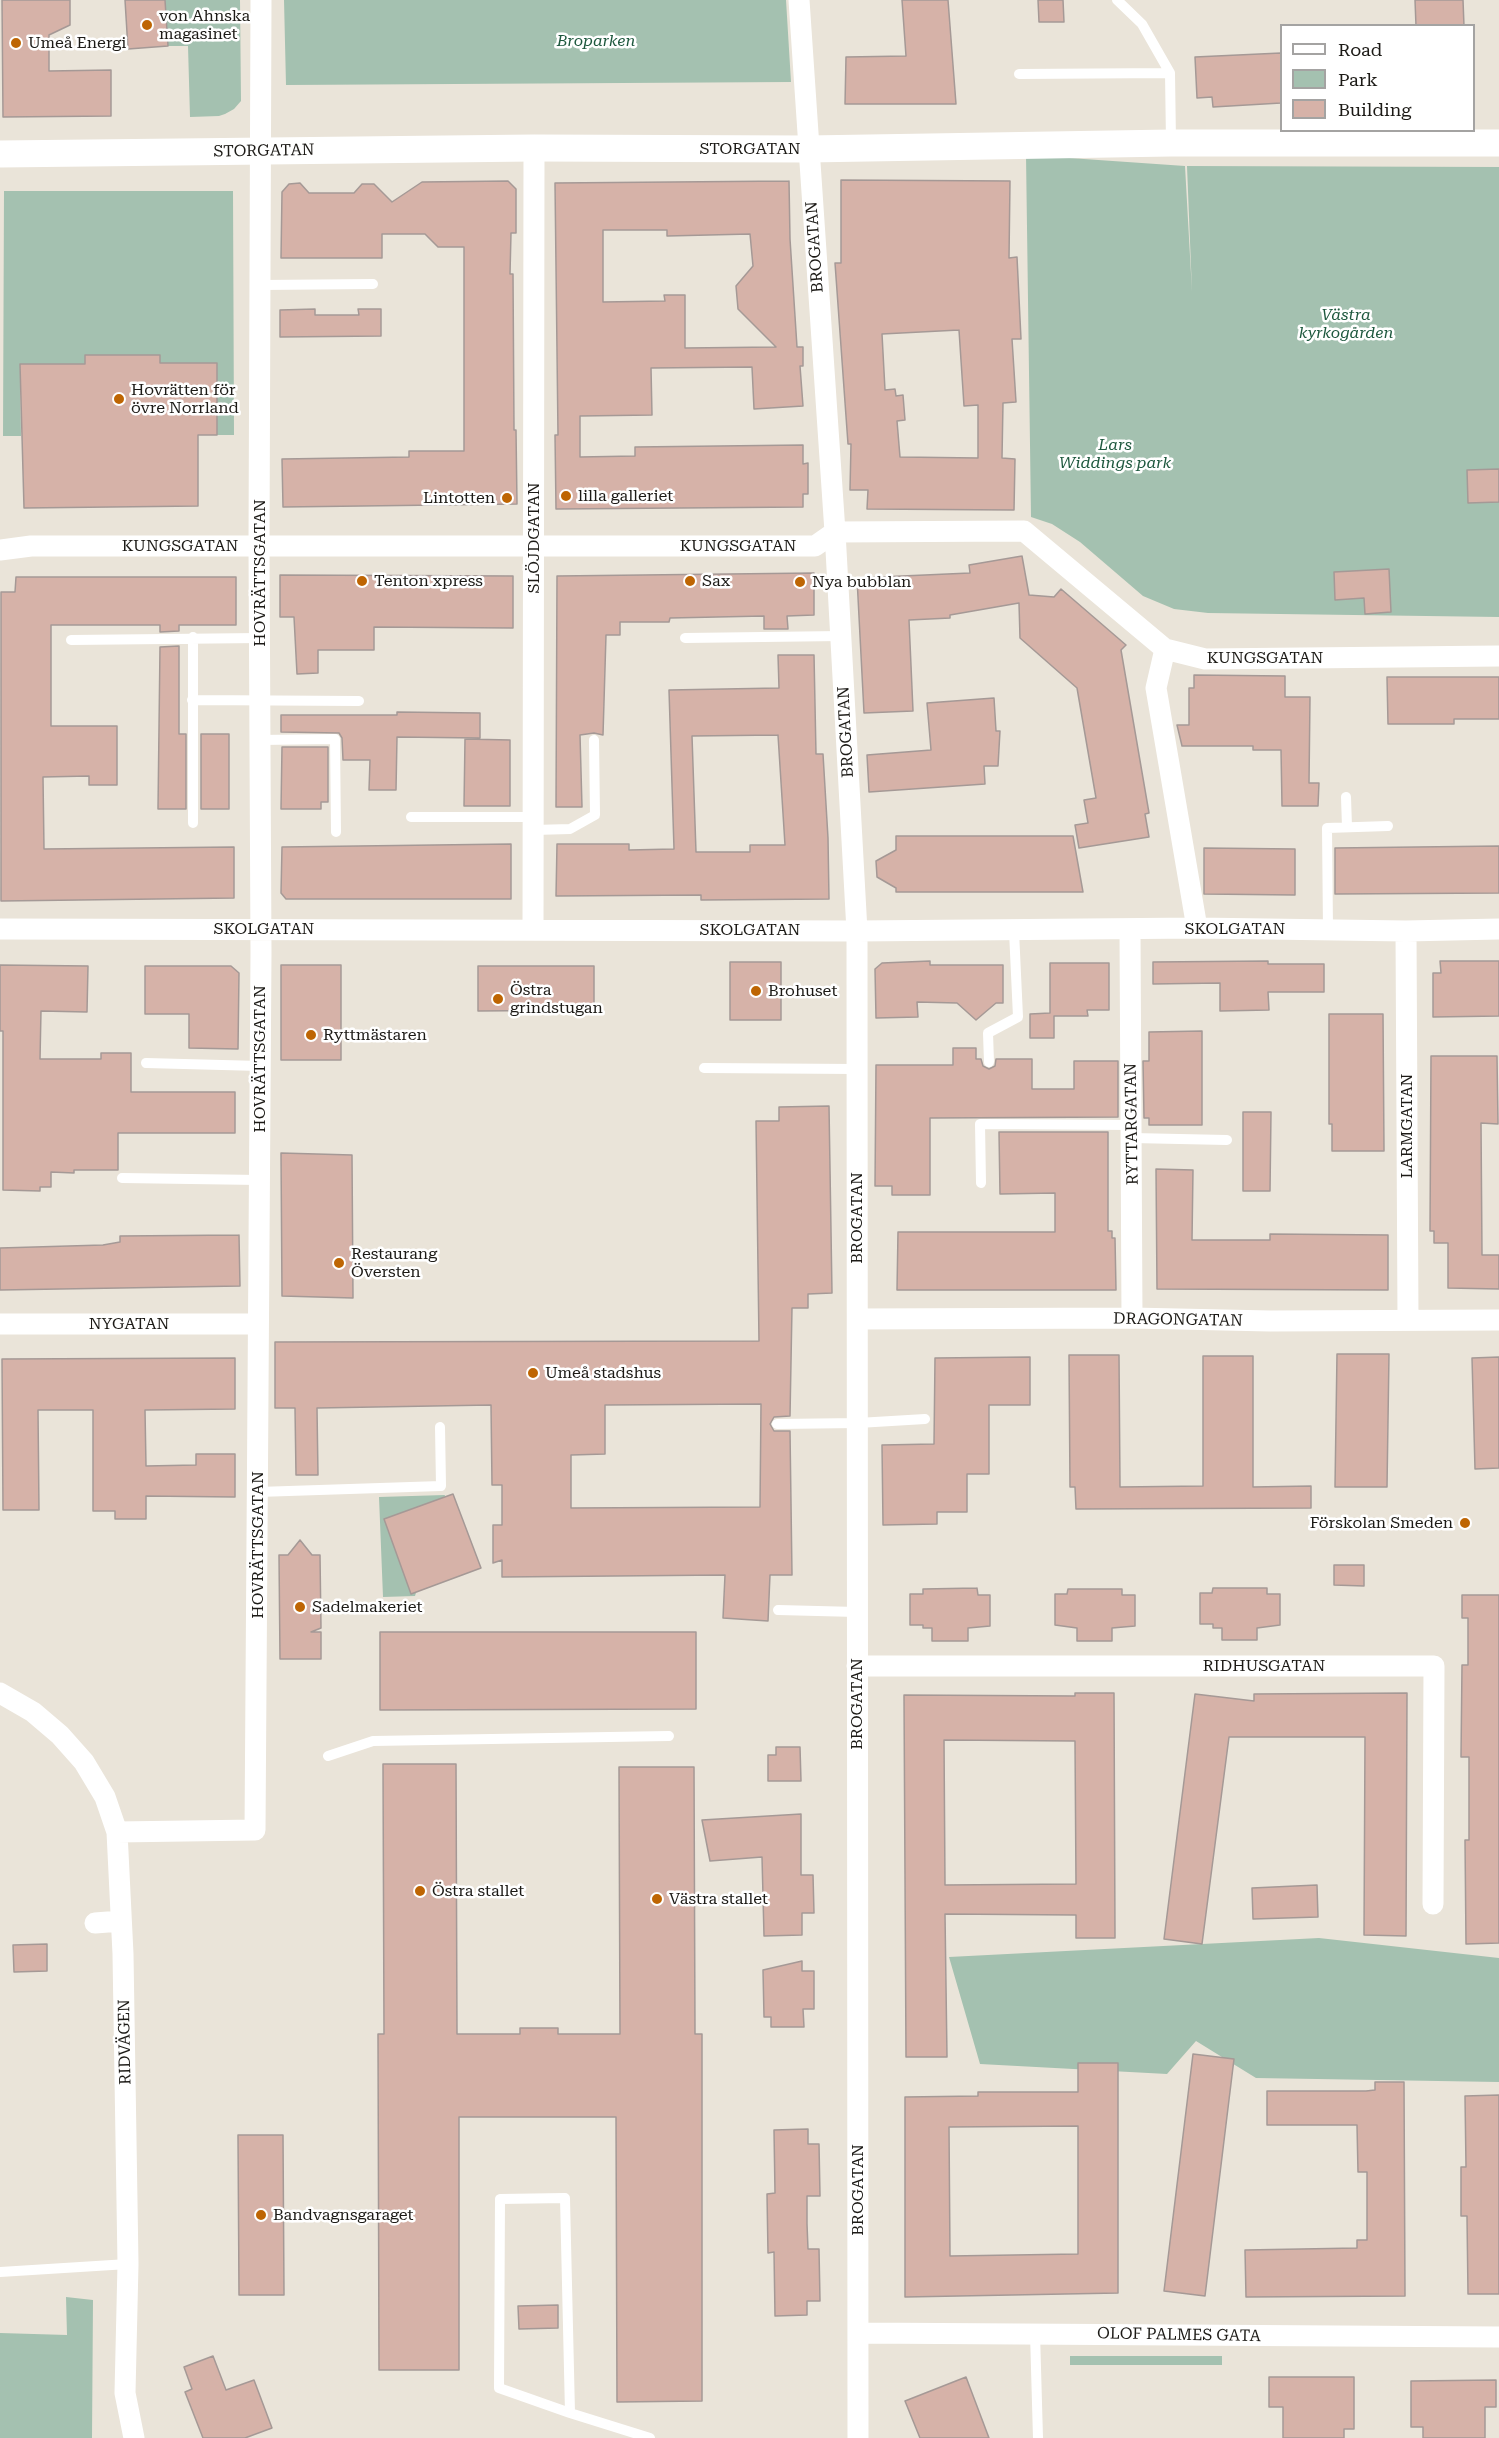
<!DOCTYPE html>
<meta charset="utf-8">
<style>
body{margin:0}
#map{position:relative;width:1499px;height:2438px;overflow:hidden;background:#eae4d9;font-family:"Roboto Serif",serif}
canvas{display:block}
.legend{position:absolute;left:1280px;top:24px;width:195px;height:108px;box-sizing:border-box;background:#fff;border:2px solid #a4a3a2;margin:0;padding:8px 10px;list-style:none;font-size:18px;color:#1c1a16}
.legend li{display:flex;align-items:center;gap:12px;height:30px}
.legend b{width:30px;border:2px solid #a4a3a2}
</style>
<div id="map">
<canvas width="1499" height="2438"></canvas>
<ul class="legend">
<li><b style="height:8px;background:#fff"></b>Road</li>
<li><b style="height:16px;background:#a4c1b0"></b>Park</li>
<li><b style="height:16px;background:#d6b2a8"></b>Building</li>
</ul>
</div>
<script>
const c = document.querySelector('canvas').getContext('2d');
c.lineJoin = 'round';
function paint(path, color) { c.fillStyle = color; c.fill(path, 'evenodd'); }
const shape = rows => new Path2D(rows.map(r => 'M' + r).join(''));
function trace(path, color, width, dash) { c.strokeStyle = color; c.lineWidth = width; c.lineCap = dash ? 'butt' : 'round'; c.setLineDash(dash || []); c.stroke(path); }
function write(font, color, halo, rows, align = 'center') {
  c.font = font + ' "Roboto Serif",serif'; c.lineWidth = 5; c.setLineDash([]); c.textBaseline = 'middle'; c.strokeStyle = halo; c.fillStyle = color; for (const [text, x, y, turn = 0] of rows) {
    c.save(); c.translate(x, y); c.rotate((+turn || 0) * Math.PI / 180); c.textAlign = isNaN(turn) ? turn : align; if (halo) c.strokeText(text, 0, 0); c.fillText(text, 0, 0); c.restore();
  }
}
const green = shape([
 [165,0,240,0,241,101,234,109,225,114,219,116,190,117,188,46,168,46],
 [284,0,786,0,791,82,286,85],
 [1026,155,1185,166,1192,292,1187,166,1499,167,1499,617,1208,613,1174,609,1143,596,1080,542,1052,524,1031,517],
 [4,191,233,191,234,435,217,435,217,363,160,363,159,355,86,355,85,364,20,364,21,436,3,436],
 [445,1495,415,1596,383,1597,379,1497],
 [1319,1938,1499,1958,1499,2082,1256,2078,1196,2041,1167,2074,980,2064,949,1957],
 [66,2297,93,2300,92,2438,0,2438,0,2333,67,2335],
 [1070,2356,1222,2356,1222,2365,1070,2365]
]);
const building = shape([
 [2,0,70,0,70,25,49,35,49,71,111,70,111,116,3,117,2,0],
 [125,0,165,0,168,46,128,49,125,0],
 [902,0,948,0,956,104,845,104,846,57,906,56,902,0],
 [1038,0,1063,0,1064,22,1039,22,1038,0],
 [1415,0,1463,0,1464,26,1416,26,1415,0],
 [1281,53,1281,103,1213,107,1212,97,1197,98,1195,57,1281,53],
 [841,180,1010,181,1009,258,1017,257,1021,339,1012,339,1016,402,1003,403,1002,458,1015,459,1014,510,867,509,868,490,850,490,851,444,848,444,835,263,841,263,841,180],
 [959,330,964,406,978,405,978,458,900,457,897,421,905,420,903,395,896,396,895,389,885,390,882,334,959,330],
 [508,181,516,189,516,233,511,233,510,274,513,274,514,430,516,430,517,504,283,507,282,459,409,457,409,451,464,451,464,247,438,247,425,234,382,234,382,258,281,258,282,192,289,184,300,183,309,193,354,193,362,184,374,184,392,202,422,182,508,181],
 [789,181,790,239,797,347,803,347,803,366,800,366,803,406,754,409,752,367,651,368,652,415,580,416,580,457,635,456,635,447,803,445,803,464,808,463,808,494,803,494,803,507,556,509,555,435,558,435,555,183,789,181],
 [603,230,667,230,667,236,750,234,753,266,736,286,738,309,776,347,685,348,685,295,664,295,665,301,603,302,603,230],
 [315,309,315,315,359,315,358,309,381,309,381,336,280,337,280,310,315,309],
 [85,355,160,355,160,363,217,363,217,435,198,435,198,506,24,508,20,364,85,364,85,355],
 [1499,469,1499,502,1468,503,1467,470,1499,469],
 [1022,556,1029,595,1054,597,1061,589,1126,645,1121,650,1149,813,1145,814,1149,837,1079,848,1075,825,1088,823,1084,800,1096,798,1077,688,1020,638,1019,603,950,615,950,618,909,620,913,711,864,713,857,578,970,573,969,565,1022,556],
 [1389,569,1391,612,1365,614,1364,598,1335,600,1334,572,1389,569],
 [814,573,814,615,787,616,788,629,764,629,764,616,670,618,669,622,620,622,620,635,606,635,603,735,594,733,580,735,582,807,556,807,557,576,814,573],
 [280,575,513,576,513,628,374,627,374,650,318,650,318,673,297,674,294,617,280,617,280,575],
 [16,577,236,577,236,625,179,625,179,631,160,632,160,625,51,625,51,726,117,726,117,785,89,785,89,776,43,777,44,849,234,847,234,898,1,901,1,592,15,592,16,577],
 [179,646,179,734,186,734,186,809,158,809,160,647,179,646],
 [778,655,814,655,816,754,823,754,828,838,829,899,701,900,701,895,556,896,557,844,629,844,629,850,674,849,669,690,779,688,778,655],
 [778,735,785,845,750,845,750,852,696,852,692,736,778,735],
 [1194,675,1285,676,1285,697,1310,697,1309,783,1319,783,1318,806,1282,806,1281,750,1253,750,1253,746,1182,746,1177,725,1189,725,1189,688,1194,688,1194,675],
 [1387,677,1499,677,1499,719,1454,719,1454,724,1388,724,1387,677],
 [994,698,996,731,1000,731,998,766,984,766,985,784,869,792,867,755,931,750,927,703,994,698],
 [397,712,480,713,480,738,397,737,396,790,369,790,370,760,343,760,342,738,339,733,281,732,281,715,397,715,397,712],
 [201,734,229,734,229,809,201,809,201,734],
 [465,739,510,740,510,806,464,806,465,739],
 [282,747,328,747,328,802,321,802,321,809,281,809,282,747],
 [896,836,1073,836,1083,892,896,892,896,888,877,877,876,861,896,850,896,836],
 [511,844,511,899,286,899,281,893,282,847,511,844],
 [1499,846,1499,893,1335,894,1335,848,1499,846],
 [1204,848,1295,849,1295,895,1204,894,1204,848],
 [930,961,930,965,1003,965,1003,1003,996,1003,976,1020,957,1003,917,1002,918,1017,876,1018,875,969,882,963,930,961],
 [1268,961,1268,964,1324,964,1324,992,1268,992,1269,1010,1220,1011,1220,983,1153,984,1153,962,1268,961],
 [1440,961,1499,961,1499,1016,1433,1017,1433,973,1441,973,1440,961],
 [730,962,781,962,781,1020,730,1020,730,962],
 [1050,963,1109,963,1109,1010,1087,1010,1088,1016,1054,1016,1054,1038,1030,1038,1030,1014,1050,1013,1050,963],
 [0,965,88,966,87,1012,41,1011,40,1059,101,1059,101,1053,131,1053,131,1092,235,1092,235,1133,118,1133,118,1170,74,1170,74,1173,51,1172,51,1187,40,1187,40,1191,3,1190,3,1031,0,1031,0,965],
 [281,965,341,965,341,1060,281,1060,281,965],
 [145,966,231,966,239,973,238,1049,189,1048,189,1014,145,1014,145,966],
 [478,966,594,966,594,1010,478,1011,478,966],
 [1329,1014,1383,1014,1384,1151,1332,1151,1332,1124,1329,1124,1329,1014],
 [1202,1031,1202,1125,1149,1125,1149,1118,1144,1118,1143,1061,1149,1061,1149,1032,1202,1031],
 [953,1048,976,1048,976,1059,981,1059,983,1066,989,1069,995,1066,996,1059,1032,1059,1032,1089,1074,1089,1074,1061,1118,1061,1118,1117,930,1118,930,1195,892,1195,892,1186,875,1186,876,1065,953,1065,953,1048],
 [1431,1056,1497,1056,1498,1124,1481,1123,1482,1255,1499,1255,1499,1289,1448,1288,1448,1243,1434,1243,1434,1231,1430,1231,1431,1056],
 [829,1106,832,1293,808,1294,808,1308,792,1308,790,1416,774,1417,770,1424,774,1431,790,1431,792,1575,770,1575,768,1621,723,1618,725,1575,502,1577,502,1560,493,1563,493,1525,502,1525,502,1485,492,1485,491,1405,317,1408,318,1475,296,1475,295,1408,275,1408,275,1342,759,1341,756,1121,779,1121,779,1107,829,1106],
 [761,1404,760,1507,571,1508,571,1455,605,1454,605,1405,761,1404],
 [1243,1112,1271,1112,1270,1191,1243,1191,1243,1112],
 [999,1132,1108,1132,1108,1231,1112,1231,1112,1238,1115,1238,1116,1290,897,1290,898,1232,1055,1232,1055,1193,1000,1194,999,1132],
 [281,1153,352,1155,353,1298,282,1296,281,1153],
 [1156,1169,1193,1170,1192,1240,1270,1240,1270,1234,1388,1235,1388,1290,1157,1289,1156,1169],
 [239,1235,240,1286,0,1290,0,1248,103,1245,120,1242,120,1236,239,1235],
 [1337,1354,1389,1354,1387,1487,1335,1487,1337,1354],
 [1069,1355,1119,1355,1120,1487,1203,1486,1203,1356,1253,1356,1253,1487,1311,1486,1311,1508,1076,1509,1075,1487,1070,1487,1069,1355],
 [1030,1357,1030,1405,989,1405,989,1474,967,1474,967,1512,937,1512,937,1524,883,1525,882,1445,934,1444,935,1358,1030,1357],
 [1499,1357,1499,1468,1475,1469,1472,1358,1499,1357],
 [235,1358,235,1409,145,1410,146,1466,196,1465,196,1454,235,1454,235,1497,146,1496,146,1519,115,1519,115,1511,93,1511,93,1410,38,1410,39,1510,3,1510,2,1359,235,1358],
 [453,1494,481,1568,411,1594,384,1519,453,1494],
 [300,1540,312,1555,320,1555,321,1628,311,1632,321,1632,321,1659,280,1659,279,1555,288,1555,300,1540],
 [1334,1565,1364,1565,1364,1586,1334,1585,1334,1565],
 [977,1588,978,1595,990,1595,990,1626,968,1628,968,1641,932,1641,932,1628,923,1628,923,1625,910,1625,910,1594,923,1594,923,1589,977,1588],
 [1213,1588,1267,1588,1267,1594,1280,1594,1280,1625,1257,1628,1257,1640,1222,1640,1222,1628,1213,1628,1213,1624,1200,1624,1200,1593,1212,1593,1213,1588],
 [1068,1589,1122,1589,1122,1595,1135,1595,1135,1626,1112,1628,1112,1641,1077,1641,1077,1628,1055,1625,1055,1594,1067,1594,1068,1589],
 [1462,1595,1499,1595,1499,1943,1466,1944,1465,1840,1469,1840,1469,1757,1461,1757,1462,1665,1468,1665,1468,1618,1462,1618,1462,1595],
 [380,1632,696,1632,696,1709,380,1710,380,1632],
 [1075,1693,1114,1693,1115,1938,1076,1938,1076,1915,945,1914,947,2057,906,2057,904,1695,1075,1696,1075,1693],
 [944,1740,1075,1741,1076,1884,945,1885,944,1740],
 [1407,1693,1406,1936,1364,1935,1365,1737,1229,1737,1202,1944,1164,1939,1195,1694,1254,1701,1254,1694,1407,1693],
 [776,1747,800,1747,801,1781,768,1781,768,1755,776,1755,776,1747],
 [383,1764,456,1764,457,2034,520,2034,520,2028,558,2028,558,2034,620,2034,619,1767,694,1767,695,2034,702,2034,702,2401,617,2402,616,2117,459,2117,459,2370,379,2370,378,2034,384,2034,383,1764],
 [801,1814,801,1875,813,1875,814,1913,802,1913,802,1935,764,1936,762,1857,710,1861,702,1820,801,1814],
 [1317,1885,1318,1917,1253,1919,1252,1888,1317,1885],
 [47,1944,47,1971,14,1972,13,1945,47,1944],
 [802,1961,802,1971,814,1971,814,2009,803,2009,804,2027,771,2027,771,2017,764,2017,763,1970,802,1961],
 [1193,2054,1234,2059,1205,2296,1164,2291,1193,2054],
 [1078,2063,1118,2063,1118,2293,905,2297,905,2097,978,2096,978,2092,1078,2092,1078,2063],
 [1078,2126,1078,2254,950,2256,949,2127,1078,2126],
 [1375,2082,1404,2082,1405,2296,1246,2297,1245,2250,1357,2248,1357,2240,1367,2240,1367,2172,1358,2172,1357,2125,1267,2125,1267,2091,1366,2091,1375,2090,1375,2082],
 [1499,2095,1499,2294,1468,2294,1467,2216,1461,2216,1461,2167,1466,2167,1465,2096,1499,2095],
 [808,2129,808,2144,819,2144,820,2196,807,2196,807,2224,808,2249,819,2249,820,2301,807,2301,807,2315,775,2316,774,2252,768,2253,767,2194,775,2193,774,2130,808,2129],
 [238,2135,283,2135,284,2295,239,2295,238,2135],
 [558,2305,558,2328,519,2329,518,2306,558,2305],
 [213,2356,226,2390,254,2380,272,2428,245,2438,203,2438,185,2392,192,2389,184,2367,213,2356],
 [966,2377,989,2438,920,2438,905,2401,966,2377],
 [1269,2377,1354,2377,1354,2429,1344,2429,1344,2438,1283,2438,1283,2407,1269,2407,1269,2377],
 [1496,2380,1496,2407,1485,2407,1485,2438,1423,2438,1423,2427,1411,2427,1411,2381,1496,2380]
]);
const service = shape([
 [1117,0,1142,24,1170,73],
 [1019,74,1170,73,1171,142],
 [261,285,373,284],
 [193,637,193,823],
 [685,638,841,636],
 [71,640,260,638],
 [192,700,359,701],
 [260,740,335,739,336,832],
 [1346,797,1347,827],
 [411,817,534,817],
 [534,830,570,829,595,815,594,740],
 [1328,930,1327,828,1388,826],
 [989,1062,988,1033,1018,1017,1014,931],
 [146,1063,260,1066],
 [704,1068,856,1069],
 [1132,1138,1227,1140],
 [122,1178,259,1180],
 [981,1183,980,1124,1132,1125],
 [777,1424,858,1423,925,1419],
 [258,1492,441,1486,440,1427],
 [778,1610,857,1612],
 [328,1756,373,1741,669,1736],
 [0,2272,128,2264],
 [1035,2333,1038,2438],
 [570,2413,565,2198,500,2199,499,2388,570,2413,650,2438]
]);
const minor = shape([
 [799,0,835,532,857,931,858,2438],
 [0,550,31,546,815,546,835,532,1024,531,1165,649,1205,659,1499,656],
 [1165,649,1156,688,1197,928],
 [0,929,857,931,1197,928,1406,931,1499,929],
 [533,929,534,148],
 [1130,930,1132,1318],
 [1406,931,1408,1320],
 [858,1319,1132,1318,1270,1321,1499,1320],
 [0,1324,258,1324],
 [857,1666,1434,1666,1433,1904],
 [0,1693,33,1712,60,1735,84,1762,105,1797,117,1832,123,1954,128,2264,125,2393,134,2438],
 [117,1832,255,1830,261,952,259,546,261,0],
 [95,1923,121,1921],
 [859,2333,1499,2337]
]);
const tertiary = shape([
 [0,154,534,148,808,149,1171,143,1499,143]
]);
const markers = [
 [147,25,6,"#be6503"],
 [16,43,6,"#be6503"],
 [119,399,6,"#be6503"],
 [566,496,6,"#be6503"],
 [507,498,6,"#be6503"],
 [362,581,6,"#be6503"],
 [690,581,6,"#be6503"],
 [800,582,6,"#be6503"],
 [756,991,6,"#be6503"],
 [498,999,6,"#be6503"],
 [311,1035,6,"#be6503"],
 [339,1263,6,"#be6503"],
 [533,1373,6,"#be6503"],
 [1465,1523,6,"#be6503"],
 [300,1607,6,"#be6503"],
 [420,1891,6,"#be6503"],
 [657,1899,6,"#be6503"],
 [261,2215,6,"#be6503"]
];
const poiNames = [
 ["von Ahnska",159,16],
 ["magasinet",159,34],
 ["Umeå Energi",28,43],
 ["Hovrätten för",131,390],
 ["övre Norrland",131,408],
 ["lilla galleriet",578,496],
 ["Lintotten",495,498,"right"],
 ["Tenton xpress",374,581],
 ["Sax",702,581],
 ["Nya bubblan",812,582],
 ["Östra",510,990],
 ["grindstugan",510,1008],
 ["Brohuset",768,991],
 ["Ryttmästaren",323,1035],
 ["Restaurang",351,1254],
 ["Översten",351,1272],
 ["Umeå stadshus",545,1373],
 ["Förskolan Smeden",1453,1523,"right"],
 ["Sadelmakeriet",312,1607],
 ["Östra stallet",432,1891],
 ["Västra stallet",669,1899],
 ["Bandvagnsgaraget",273,2215]
];
const parkNames = [
 ["Broparken",596,41],
 ["Västra",1346,315],
 ["kyrkogården",1346,333],
 ["Lars",1115,445],
 ["Widdings park",1115,463]
];
const streetNames = [
 ["STORGATAN",750,149],
 ["STORGATAN",264,151,-1],
 ["BROGATAN",815,247,-94],
 ["SLÖJDGATAN",534,538,-90],
 ["KUNGSGATAN",180,546],
 ["KUNGSGATAN",738,546],
 ["HOVRÄTTSGATAN",260,573,-90],
 ["KUNGSGATAN",1265,658],
 ["BROGATAN",846,732,-93],
 ["SKOLGATAN",264,929],
 ["SKOLGATAN",1235,929],
 ["SKOLGATAN",750,930],
 ["HOVRÄTTSGATAN",260,1059,-90],
 ["RYTTARGATAN",1132,1124,-91],
 ["LARMGATAN",1407,1126,-90],
 ["BROGATAN",857,1218,-90],
 ["DRAGONGATAN",1178,1320,1],
 ["NYGATAN",129,1324],
 ["HOVRÄTTSGATAN",258,1545,-90],
 ["RIDHUSGATAN",1264,1666],
 ["BROGATAN",857,1704,-90],
 ["RIDVÄGEN",125,2042,-91],
 ["BROGATAN",858,2190,-90],
 ["OLOF PALMES GATA",1179,2335,1]
];
paint(green, '#a4c1b0');
paint(building, '#d6b2a8');
trace(building, '#a59996', 1.5);
trace(service, '#fff', 10);
trace(minor, '#fff', 21);
trace(tertiary, '#fff', 27);
for (const [x, y, r, color] of markers) { const dot = new Path2D(); dot.arc(x, y, r, 0, 2 * Math.PI); c.fillStyle = color; c.fill(dot); trace(dot, '#fff', 2); }
write('16px', '#1c1a16', '#fff', poiNames, 'left');
write('italic 16px', '#1e583e', '#fff', parkNames);
write('16px', '#1c1a16', '#fff', streetNames);
</script>
